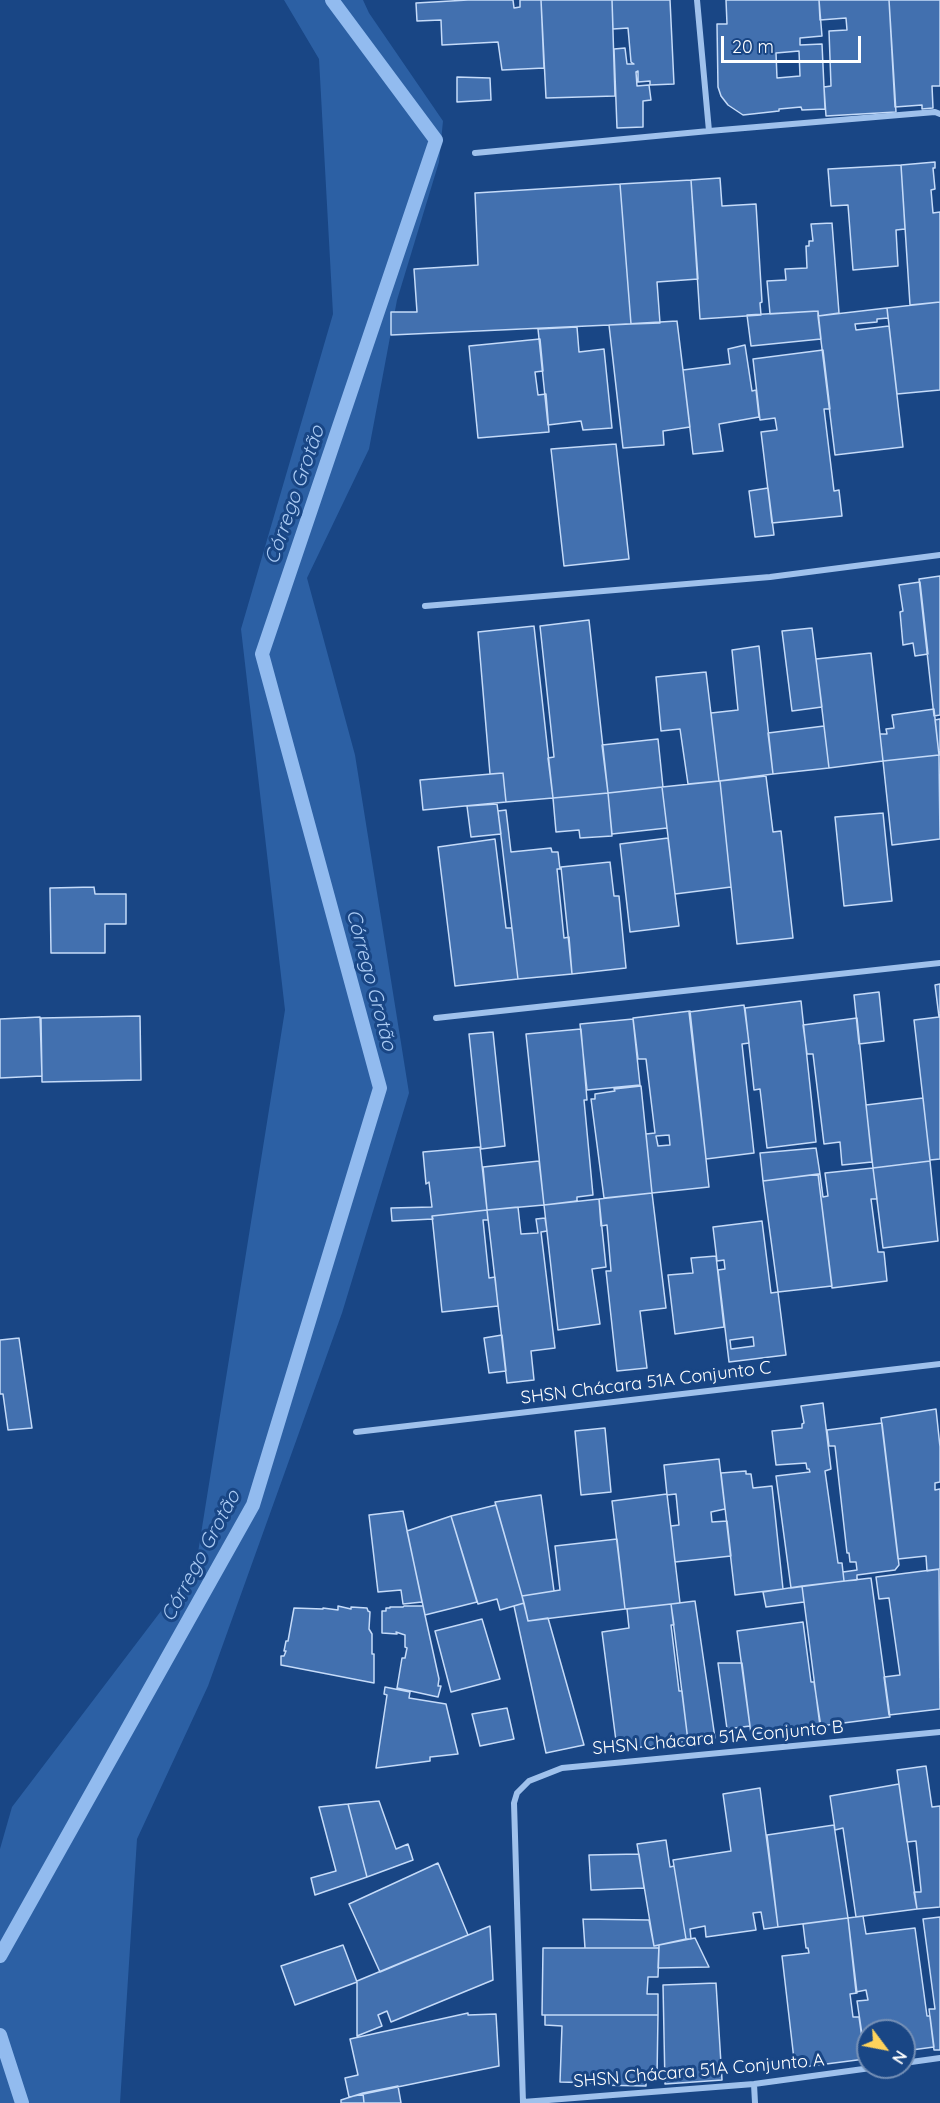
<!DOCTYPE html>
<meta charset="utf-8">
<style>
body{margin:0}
#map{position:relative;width:940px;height:2103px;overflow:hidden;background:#194685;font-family:Quicksand,sans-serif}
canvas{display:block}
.north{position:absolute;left:856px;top:2019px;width:60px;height:60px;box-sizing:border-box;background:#194685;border:2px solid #7590b6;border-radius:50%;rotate:122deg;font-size:16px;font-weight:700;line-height:24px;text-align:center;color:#fff}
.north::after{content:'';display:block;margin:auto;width:21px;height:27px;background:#ffd35b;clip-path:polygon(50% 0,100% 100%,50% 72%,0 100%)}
.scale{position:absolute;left:721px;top:36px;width:140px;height:27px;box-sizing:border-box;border:3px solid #fff;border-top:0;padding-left:8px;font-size:18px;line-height:21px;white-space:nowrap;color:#fff;-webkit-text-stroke:4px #194685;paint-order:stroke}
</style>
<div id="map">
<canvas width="940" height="2103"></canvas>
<div class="north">N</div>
<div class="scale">20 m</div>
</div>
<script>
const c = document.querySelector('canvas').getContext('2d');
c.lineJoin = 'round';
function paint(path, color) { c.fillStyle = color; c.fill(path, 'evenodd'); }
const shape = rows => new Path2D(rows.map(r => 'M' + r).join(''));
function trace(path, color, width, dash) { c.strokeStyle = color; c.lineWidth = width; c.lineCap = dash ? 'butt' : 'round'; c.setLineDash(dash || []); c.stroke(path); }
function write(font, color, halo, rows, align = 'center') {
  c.font = font + ' Quicksand,sans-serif'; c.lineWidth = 6; c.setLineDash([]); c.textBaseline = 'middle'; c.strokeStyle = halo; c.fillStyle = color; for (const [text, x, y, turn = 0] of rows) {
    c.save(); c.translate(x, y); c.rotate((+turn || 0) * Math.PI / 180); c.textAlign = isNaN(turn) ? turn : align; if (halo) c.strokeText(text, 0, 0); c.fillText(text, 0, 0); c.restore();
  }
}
const green = shape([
 [284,0,363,0,369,13,443,121,439,162,397,300,369,449,307,578,355,755,409,1093,342,1313,208,1686,137,1839,120,2103,0,2103,0,1849,12,1807,196,1565,285,1010,241,629,333,314,319,59]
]);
const stream = shape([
 [0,1956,253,1505,380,1088,262,654,436,140,332,0],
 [0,2035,22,2103]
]);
const building = shape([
 [468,0,513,0,514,8,520,7,520,0,541,0,544,68,502,70,498,42,442,45,441,20,417,21,416,3,468,0],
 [541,0,612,0,615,96,546,98,541,0],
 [612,0,670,0,674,84,650,85,650,81,638,82,638,71,636,72,637,86,649,85,651,100,643,101,643,127,617,128,614,49,625,48,627,64,634,64,631,62,628,28,613,29,612,0],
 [726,0,819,0,822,36,800,38,800,45,822,44,825,109,802,110,801,107,779,109,779,111,743,115,728,105,721,96,718,87,717,24,727,24,726,0],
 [799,51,800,76,777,78,776,53,799,51],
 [819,0,889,0,896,112,826,116,824,87,831,86,829,31,847,30,846,18,820,20,819,0],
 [889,0,940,0,940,86,932,86,933,108,922,109,922,105,895,107,889,0],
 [457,77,490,78,491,100,457,102,457,77],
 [935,162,935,168,933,168,935,189,931,190,933,213,940,212,940,302,910,305,901,165,935,162],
 [901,165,905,229,896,230,898,266,853,270,848,205,831,206,828,169,901,165],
 [720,178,722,206,756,204,762,302,760,303,761,315,700,319,691,180,720,178],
 [691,180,698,279,657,282,660,323,631,324,620,184,691,180],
 [620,184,631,324,391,335,391,312,417,312,414,269,478,265,475,193,620,184],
 [832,223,839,313,818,316,818,311,770,314,767,281,786,280,785,269,807,268,806,246,809,246,809,241,813,241,811,224,832,223],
 [940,302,940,390,897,394,887,308,940,302],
 [887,308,888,318,877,319,877,322,855,324,856,330,889,326,903,447,835,455,818,316,887,308],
 [818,311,821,339,751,346,747,315,818,311],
 [677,321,690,427,663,431,664,445,623,448,609,325,677,321],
 [577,327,579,352,604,349,612,428,583,430,581,421,548,425,538,329,577,327],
 [540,339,543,371,535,372,538,395,546,394,549,432,478,438,469,346,540,339],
 [745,345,752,391,756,390,759,417,719,424,723,451,693,454,683,370,730,364,728,349,745,345],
 [823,350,830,409,824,409,834,491,839,490,842,516,772,523,761,432,777,430,775,418,760,420,753,359,823,350],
 [616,444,629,559,564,566,551,449,616,444],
 [768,488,774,535,755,537,749,491,768,488],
 [940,576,940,715,934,716,919,579,940,576],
 [920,582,928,654,915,656,913,643,903,645,900,612,903,611,899,585,920,582],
 [589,620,608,793,553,798,548,758,554,757,540,626,589,620],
 [534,626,553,798,506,802,503,773,490,774,478,632,534,626],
 [812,628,822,707,792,711,782,631,812,628],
 [759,646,773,774,719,781,711,713,738,710,732,650,759,646],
 [871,653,883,761,829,768,816,659,871,653],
 [706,672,719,781,688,784,680,729,661,731,656,677,706,672],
 [934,709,939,755,883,761,880,734,887,734,886,729,894,728,892,715,934,709],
 [940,719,940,755,939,755,935,720,940,719],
 [824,726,829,768,773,774,768,733,824,726],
 [658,739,663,787,608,793,602,745,658,739],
 [939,755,940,839,892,845,883,761,939,755],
 [503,773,506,802,423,810,420,780,503,773],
 [766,776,773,832,781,831,793,938,737,944,720,781,766,776],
 [720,781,731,887,675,894,662,787,720,781],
 [662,787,667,828,612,834,608,793,662,787],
 [608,793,612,836,580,838,579,830,556,832,553,798,608,793],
 [497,804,501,834,471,837,467,806,497,804],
 [506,810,511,852,551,848,552,852,558,852,560,869,557,869,564,938,569,937,572,974,518,979,498,811,506,810],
 [883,813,892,901,844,906,835,817,883,813],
 [668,838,679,926,630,932,620,844,668,838],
 [495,839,506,928,512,928,518,979,455,986,438,847,495,839],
 [610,862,614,896,619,896,626,968,572,974,561,867,610,862],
 [94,887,95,894,126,894,126,924,105,924,105,953,51,953,50,888,94,887],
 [940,984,940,1159,930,1160,914,1020,939,1017,935,985,940,984],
 [879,992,884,1041,859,1044,854,995,879,992],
 [801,1001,816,1142,767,1148,760,1089,754,1090,745,1008,801,1001],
 [744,1005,749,1043,742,1044,754,1153,706,1159,689,1012,744,1005],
 [690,1011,709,1187,652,1193,646,1134,655,1133,646,1059,638,1059,633,1018,690,1011],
 [669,1135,670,1145,658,1146,656,1136,669,1135],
 [140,1016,141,1080,42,1082,41,1018,140,1016],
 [40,1017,42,1076,0,1078,0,1019,40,1017],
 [857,1018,872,1162,842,1165,840,1142,824,1144,813,1054,807,1054,803,1025,857,1018],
 [633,1019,640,1085,587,1090,580,1024,633,1019],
 [581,1029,587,1100,584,1100,593,1195,577,1197,577,1201,544,1205,526,1034,581,1029],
 [493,1032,505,1146,481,1149,469,1034,493,1032],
 [641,1086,652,1193,604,1198,591,1099,595,1099,595,1094,615,1091,614,1089,641,1086],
 [923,1098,930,1161,873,1168,866,1105,923,1098],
 [480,1147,487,1210,432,1216,433,1219,392,1221,391,1208,432,1207,429,1182,426,1184,423,1152,480,1147],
 [816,1148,820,1174,763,1181,760,1153,816,1148],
 [539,1161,544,1205,487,1210,483,1167,539,1161],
 [930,1161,938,1241,883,1248,873,1168,930,1161],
 [873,1168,877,1199,871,1199,878,1252,884,1252,887,1281,832,1288,818,1174,820,1174,823,1197,828,1196,825,1173,873,1168],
 [818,1174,832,1286,778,1292,763,1181,818,1174],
 [652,1193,666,1308,640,1311,647,1368,617,1371,606,1271,611,1271,607,1225,601,1226,599,1199,652,1193],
 [599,1199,606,1267,592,1269,600,1324,558,1330,544,1205,599,1199],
 [518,1207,521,1234,538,1233,536,1219,545,1218,547,1231,541,1232,555,1348,531,1351,534,1380,507,1383,487,1210,518,1207],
 [487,1210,488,1220,483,1220,489,1278,495,1277,498,1306,442,1312,432,1216,487,1210],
 [762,1221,771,1293,778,1292,786,1355,729,1362,718,1270,725,1269,724,1260,717,1261,713,1227,762,1221],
 [753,1337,754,1346,731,1349,730,1340,753,1337],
 [716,1256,724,1327,675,1334,668,1275,693,1273,691,1258,716,1256],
 [502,1335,506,1371,489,1373,484,1338,502,1335],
 [19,1338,32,1428,8,1430,3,1394,0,1394,0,1340,19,1338],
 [823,1403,831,1469,825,1471,838,1563,842,1563,844,1581,791,1588,776,1476,810,1472,809,1469,807,1469,806,1463,776,1465,772,1431,802,1428,802,1424,804,1423,801,1406,823,1403],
 [936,1409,940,1447,940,1482,935,1483,935,1490,940,1489,940,1569,927,1571,926,1556,898,1559,881,1418,936,1409],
 [882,1423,899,1565,895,1570,857,1575,857,1580,844,1581,843,1572,857,1570,856,1562,850,1562,849,1553,847,1553,835,1446,829,1446,827,1430,882,1423],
 [605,1428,611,1492,581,1495,575,1431,605,1428],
 [719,1459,725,1509,711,1512,712,1522,727,1521,731,1556,675,1562,671,1526,679,1525,676,1494,667,1495,664,1465,719,1459],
 [746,1471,746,1474,751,1474,753,1488,772,1486,783,1589,735,1595,721,1473,746,1471],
 [667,1494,680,1603,625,1609,612,1501,667,1494],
 [541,1495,554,1591,522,1596,495,1502,541,1495],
 [496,1505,524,1603,500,1610,497,1599,478,1604,451,1516,496,1505],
 [403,1511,422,1602,403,1604,401,1590,378,1592,369,1515,403,1511],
 [451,1516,477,1602,425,1615,407,1531,451,1516],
 [617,1539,625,1609,528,1621,522,1596,560,1590,555,1546,617,1539],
 [939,1569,940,1709,889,1715,884,1677,900,1675,889,1598,879,1599,876,1577,939,1569],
 [871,1578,890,1717,820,1726,802,1586,871,1578],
 [802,1586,804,1602,766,1607,763,1592,802,1586],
 [695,1601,715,1738,688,1741,671,1604,695,1601],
 [524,1603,528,1621,548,1618,584,1745,546,1753,514,1606,524,1603],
 [671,1604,674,1625,671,1625,679,1691,682,1691,688,1741,619,1750,618,1740,616,1741,602,1632,629,1628,627,1609,671,1604],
 [338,1606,351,1609,351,1607,367,1608,368,1611,370,1612,369,1629,372,1634,372,1654,374,1654,374,1683,281,1665,281,1656,284,1656,286,1651,284,1651,286,1641,288,1641,294,1608,323,1609,323,1608,338,1610,338,1606],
 [404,1606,423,1606,439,1679,438,1686,441,1686,438,1697,397,1688,402,1658,405,1658,407,1648,405,1647,405,1635,396,1632,397,1634,382,1633,382,1611,386,1611,386,1608,390,1608,390,1607,403,1607,404,1606],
 [482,1619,500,1679,451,1692,435,1631,482,1619],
 [803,1622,811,1682,814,1682,821,1727,751,1734,737,1631,803,1622],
 [718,1663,742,1663,750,1726,727,1729,718,1663],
 [385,1687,410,1692,409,1698,446,1704,458,1754,430,1757,430,1761,376,1768,387,1695,384,1694,385,1687],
 [507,1708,514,1739,480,1746,472,1714,507,1708],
 [926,1766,932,1807,940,1806,940,1907,917,1909,914,1892,921,1892,921,1890,916,1841,907,1842,897,1770,926,1766],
 [899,1784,917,1909,856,1917,843,1828,835,1830,830,1796,899,1784],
 [760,1788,778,1927,764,1929,761,1912,753,1913,756,1930,706,1937,705,1926,690,1929,691,1939,686,1939,673,1860,731,1851,723,1794,760,1788],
 [379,1801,396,1849,408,1844,413,1860,367,1877,348,1804,379,1801],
 [348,1804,367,1877,315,1895,311,1878,336,1871,319,1807,348,1804],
 [834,1825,848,1918,778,1927,767,1835,834,1825],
 [666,1840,670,1867,674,1866,686,1939,654,1946,637,1844,666,1840],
 [639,1854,644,1888,591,1890,589,1855,639,1854],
 [438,1863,468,1935,380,1972,349,1904,438,1863],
 [863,1916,866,1934,915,1928,927,2016,930,2016,934,2047,904,2051,904,2031,868,2031,868,2040,863,2041,857,2001,868,2000,866,1990,856,1992,848,1918,863,1916],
 [940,1917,940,2050,934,2050,929,2009,935,2009,923,1919,940,1917],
 [848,1918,857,1993,850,1994,853,2017,859,2017,865,2059,795,2068,782,1956,809,1953,808,1948,806,1948,803,1924,848,1918],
 [583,1919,649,1920,654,1946,659,1945,659,1948,585,1948,583,1919],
 [490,1926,493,1980,391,2022,387,2011,378,2015,382,2026,357,2036,357,1981,490,1926],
 [695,1938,709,1967,658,1968,659,1945,695,1938],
 [343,1945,357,1982,295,2005,281,1966,343,1945],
 [543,1948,659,1948,658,1977,648,1977,647,1994,658,1994,658,2015,542,2015,543,1948],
 [716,1983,722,2080,665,2084,663,1985,716,1983],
 [468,2013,468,2015,496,2014,499,2066,349,2097,345,2078,358,2075,350,2039,468,2013],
 [545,2015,658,2015,657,2077,646,2076,646,2086,596,2085,596,2083,560,2082,562,2026,545,2025,545,2015],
 [398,2086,401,2103,364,2103,363,2093,398,2086],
 [363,2093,364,2103,341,2103,341,2100,363,2093]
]);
const street = shape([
 [697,0,709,131],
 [475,153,709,131,935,112,940,114],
 [425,606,770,577,940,555],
 [436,1018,940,963],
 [356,1432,940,1364],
 [904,2063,940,2058],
 [754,2084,755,2103],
 [523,2102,754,2084,878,2067],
 [523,2103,514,1803,517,1793,529,1781,562,1768,940,1732]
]);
const streetNames = [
 ["SHSN Chácara 51A Conjunto C",646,1383,-7],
 ["SHSN Chácara 51A Conjunto B",718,1738,-5],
 ["SHSN Chácara 51A Conjunto A",699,2071,-5]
];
const waterNames = [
 ["Córrego Grotão",295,495,-71],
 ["Córrego Grotão",371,980,75],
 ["Córrego Grotão",201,1556,-62]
];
paint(green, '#2c60a4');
trace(stream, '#92bbef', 14);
paint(building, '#4270af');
trace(building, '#c5dbf9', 1.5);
trace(street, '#9fc1ec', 6);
write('18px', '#fff', '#194685', streetNames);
write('italic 20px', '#abcbf4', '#194685', waterNames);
</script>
